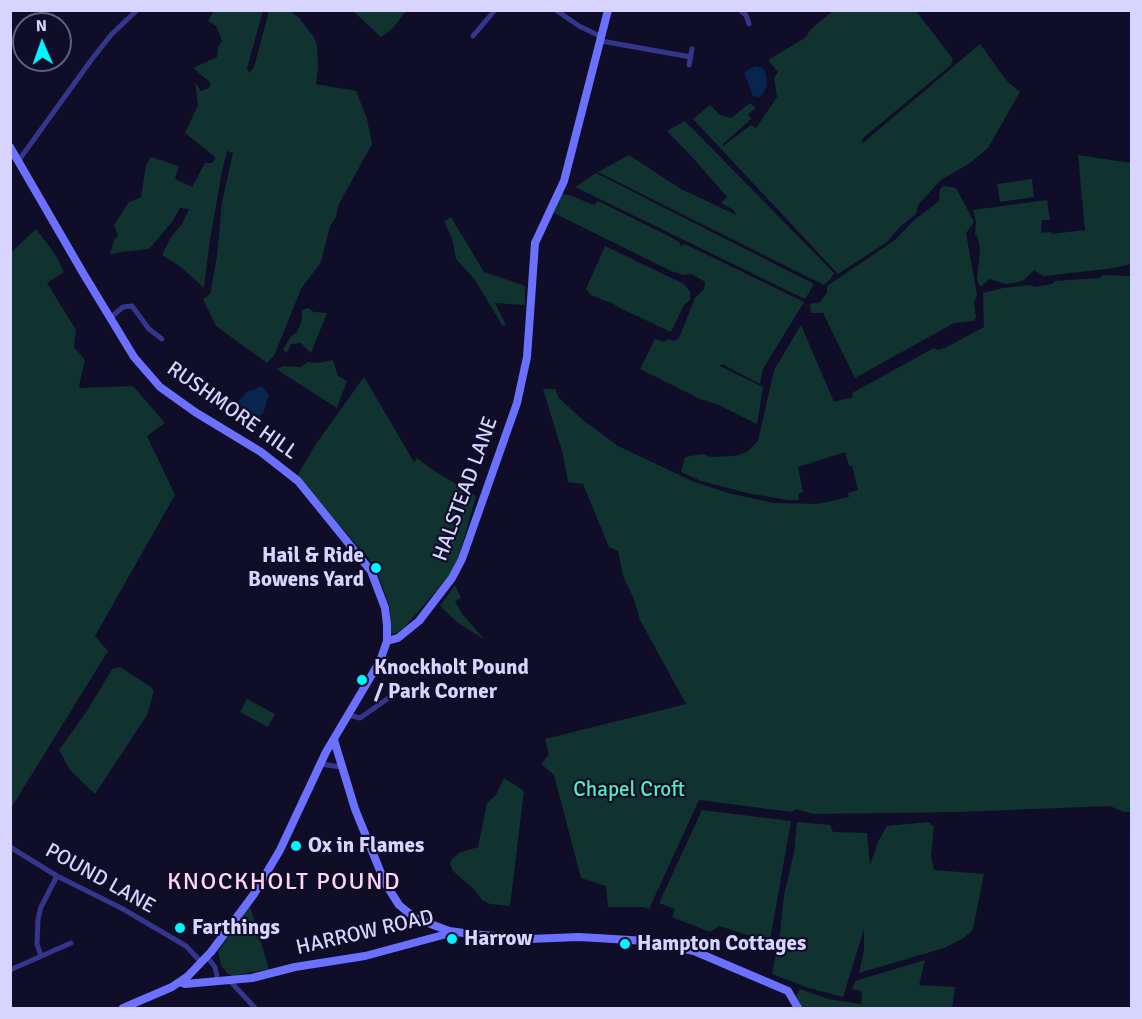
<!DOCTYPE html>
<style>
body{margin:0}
#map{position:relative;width:1142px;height:1019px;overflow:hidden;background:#100d28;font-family:Signika,sans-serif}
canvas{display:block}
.frame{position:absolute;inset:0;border:12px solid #d7d4ff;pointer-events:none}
.north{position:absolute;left:12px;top:12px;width:60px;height:60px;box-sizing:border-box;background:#100d28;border:2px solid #605d7e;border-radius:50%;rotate:358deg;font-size:16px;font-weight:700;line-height:24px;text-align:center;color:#d7d4ff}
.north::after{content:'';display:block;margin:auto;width:21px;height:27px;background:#00f5ff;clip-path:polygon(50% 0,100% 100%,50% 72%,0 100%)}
</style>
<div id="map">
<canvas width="1142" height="1019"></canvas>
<div class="frame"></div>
<div class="north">N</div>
</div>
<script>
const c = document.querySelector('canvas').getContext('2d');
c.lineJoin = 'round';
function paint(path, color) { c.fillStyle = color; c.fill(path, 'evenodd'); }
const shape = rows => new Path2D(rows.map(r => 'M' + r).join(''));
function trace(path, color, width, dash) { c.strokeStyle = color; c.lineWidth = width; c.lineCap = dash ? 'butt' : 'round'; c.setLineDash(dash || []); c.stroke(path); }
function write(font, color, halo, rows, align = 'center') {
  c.font = font + ' Signika,sans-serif'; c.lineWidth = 4.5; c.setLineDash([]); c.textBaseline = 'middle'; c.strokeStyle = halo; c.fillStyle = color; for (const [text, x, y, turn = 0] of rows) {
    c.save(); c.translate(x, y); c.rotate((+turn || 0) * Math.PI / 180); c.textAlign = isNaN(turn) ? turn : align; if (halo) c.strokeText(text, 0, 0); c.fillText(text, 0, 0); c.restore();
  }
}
const green = shape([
 [214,10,263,11,247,68,249,73,254,67,269,11,290,11,299,18,314,37,317,45,318,69,316,84,356,91,367,119,372,144,339,204,336,217,330,226,321,262,301,289,274,356,267,363,216,326,203,299,210,294,217,256,222,202,233,153,227,151,222,171,209,246,204,288,181,267,162,255,171,237,182,224,189,209,180,208,172,222,149,249,121,252,110,255,114,240,118,236,114,225,128,203,141,197,146,166,151,157,179,166,175,179,192,187,205,163,212,163,216,158,185,133,198,105,195,82,201,91,209,88,211,83,193,68,217,57,218,47,222,40,216,26,208,21],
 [834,10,916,11,953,59,951,65,863,138,861,143,864,142,980,44,1007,81,1020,92,988,148,970,163,941,180,918,205,916,214,901,226,887,242,838,274,693,119,710,105,720,115,731,118,750,103,756,108,748,114,751,119,723,144,723,146,751,125,756,128,777,97,774,78,778,72,768,60,805,38,811,29],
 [353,11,406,11,393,28,381,37],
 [685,121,834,273,830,280,824,285,598,172,629,155,681,189,736,215,734,210,721,203,727,197,693,158,667,131],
 [1078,155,1131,163,1131,264,1114,268,1044,276,1034,270,1024,280,1015,283,1005,284,990,279,980,287,977,279,980,251,978,238,975,234,976,222,973,210,1047,200,1050,220,1042,220,1041,233,1051,232,1052,234,1085,230],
 [596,173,814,284,805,299,575,187],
 [1032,179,1034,197,1000,202,997,184],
 [944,186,956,188,974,222,966,233,977,295,974,302,976,317,974,321,954,323,855,378,823,313,811,313,810,304,820,302,827,293,827,286,895,240,913,221,939,201,940,189],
 [562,194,569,195,594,205,598,201,667,235,679,242,681,246,685,244,804,302,763,369,760,384,722,364,720,366,763,387,757,424,719,405,700,399,640,369,655,339,664,342,669,339,674,341,679,338,695,298,704,289,705,282,692,274,683,275,671,271,554,213],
 [451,217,484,272,525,286,525,305,495,303,506,325,502,325,475,280,456,259,452,238,444,222],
 [36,229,55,254,64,272,47,283,76,330,74,347,85,360,79,386,81,388,133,386,165,423,147,436,175,495,95,636,108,651,11,808,10,253],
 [605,246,684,284,690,292,690,300,684,305,671,332,620,308,609,301,608,302,591,295,586,289],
 [1102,275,1131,276,1131,812,1124,812,1110,806,958,812,813,814,796,809,792,812,699,800,649,909,643,907,608,907,606,886,581,878,554,775,541,764,549,754,545,739,686,704,640,620,634,599,623,576,618,551,609,547,583,484,568,482,563,454,543,389,555,389,559,398,583,420,618,446,692,481,728,493,773,503,817,504,849,497,848,493,858,490,852,466,849,466,845,452,798,467,803,492,798,494,799,500,788,500,747,493,701,481,681,472,685,457,703,454,711,457,735,456,747,452,758,441,774,370,801,325,834,402,853,397,852,393,934,348,938,350,945,348,984,327,983,293,1003,288,1031,285,1034,287,1052,284,1055,281,1100,278],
 [308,308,314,312,327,313,311,353,301,343,291,344,287,353,283,350,291,336,297,332,302,320,302,310],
 [333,360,338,376,347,381,337,408,276,369,284,366,301,367,307,362,318,363],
 [364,377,414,462,417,458,436,472,476,496,459,556,450,575,404,628,396,633,390,634,390,608,375,566,297,476,316,444],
 [455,585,461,598,455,601,462,614,485,640,458,623,440,606],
 [120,667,151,687,154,691,147,715,95,794,70,770,59,750,87,711,112,669],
 [247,699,275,714,268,727,240,712],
 [504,778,524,791,510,906,490,904,482,900,474,889,453,871,450,864,452,859,459,853,478,847,487,803,496,795],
 [702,810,791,821,769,946,754,937,719,926,710,932,672,917,675,909,659,903],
 [797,822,830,825,833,832,867,833,870,865,878,842,887,826,928,822,934,826,931,856,934,870,984,874,973,929,964,938,944,948,859,973,864,950,864,929,843,997,806,987,772,974,780,934,784,895,794,853],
 [250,906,269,969,232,976,227,973,221,965,218,951],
 [925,960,919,985,955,987,952,1008,802,1008,796,996,800,989,828,999,861,1004,862,991,852,989,855,981]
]);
const water = shape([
 [755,66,763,68,766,75,767,87,760,97,753,96,744,72],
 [262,386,269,395,263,413,253,420,245,419,238,408,239,401,247,392]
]);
const street = shape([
 [556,10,579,26,602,37],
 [740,10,746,15,749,24],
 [473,36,495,10],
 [601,41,691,57],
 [689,65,692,49],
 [19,160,92,59,111,35,137,10],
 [110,318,123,307,132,306,149,329,162,339],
 [349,715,360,718,390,697],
 [320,764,341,767],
 [10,847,57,876,123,909,186,946,201,962],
 [41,956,37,944,38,919,41,907,57,876],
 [207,957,215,967,218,981],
 [10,970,71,943],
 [230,981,255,1008]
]);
const secondary = shape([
 [10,147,83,273,134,357,160,387,195,412,261,452,298,481,371,571,385,608,387,625,387,641,380,661,326,752,280,850,254,894,211,952,188,976,172,987,123,1008],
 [387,641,398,638,419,621,452,578,462,559,517,403,527,357,535,243,564,181,608,10],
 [334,740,355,809,385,883,399,905,415,918,449,931,471,934,529,939,579,937,647,941,694,951,788,991,798,1008],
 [180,982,185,984,252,978,295,967,365,956,443,935,449,931]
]);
const markers = [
 [376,568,6,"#00f5ff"],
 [362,680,6,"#00f5ff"],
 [296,846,6,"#00f5ff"],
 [180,928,6,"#00f5ff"],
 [452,939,6,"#00f5ff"],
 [625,944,6,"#00f5ff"]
];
const streetNames = [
 ["RUSHMORE HILL",232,411,35],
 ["HALSTEAD LANE",466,489,-70],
 ["POUND LANE",100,879,29],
 ["HARROW ROAD",365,933,-13]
];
const poiNames = [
 ["Hail & Ride",364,556,"right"],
 ["Bowens Yard",364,580,"right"],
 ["Knockholt Pound",374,668],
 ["/ Park Corner",374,692],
 ["Ox in Flames",308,846],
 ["Farthings",192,928],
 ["Harrow",464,939],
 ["Hampton Cottages",637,944]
];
const parkNames = [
 ["Chapel Croft",629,790]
];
const quarterNames = [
 ["KNOCKHOLT POUND",284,883]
];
paint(green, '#103330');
paint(water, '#07254d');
trace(street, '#34368c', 5);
trace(secondary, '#6b70ff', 8);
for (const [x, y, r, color] of markers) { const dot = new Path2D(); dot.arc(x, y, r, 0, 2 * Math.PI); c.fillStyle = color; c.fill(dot); trace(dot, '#100d28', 2); }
write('21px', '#d7d4ff', '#100d28', streetNames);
write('bold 21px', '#d7d4ff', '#100d28', poiNames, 'left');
write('21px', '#55ebbd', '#100d28', parkNames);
c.letterSpacing = '1.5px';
write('24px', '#ffd6f3', '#100d28', quarterNames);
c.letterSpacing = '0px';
</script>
